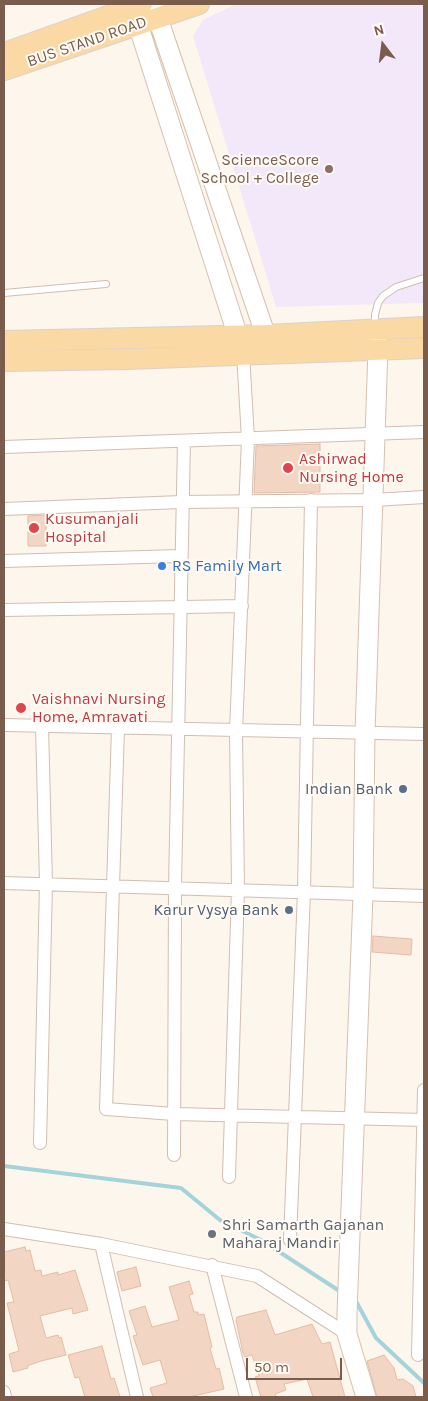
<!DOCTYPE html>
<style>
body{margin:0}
#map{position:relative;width:428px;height:1401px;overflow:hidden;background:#fdf6ec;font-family:Karla,sans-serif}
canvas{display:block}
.frame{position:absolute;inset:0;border:5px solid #7a5c4d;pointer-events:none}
.north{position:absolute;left:358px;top:20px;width:50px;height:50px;-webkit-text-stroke:4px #fffaf3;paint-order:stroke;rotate:345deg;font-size:14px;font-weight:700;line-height:20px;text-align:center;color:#7a5c4d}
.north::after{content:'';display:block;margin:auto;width:18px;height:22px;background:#7a5c4d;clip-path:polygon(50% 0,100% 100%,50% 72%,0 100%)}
.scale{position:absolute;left:246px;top:1358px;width:96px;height:22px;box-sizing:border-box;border:2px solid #7a5c4d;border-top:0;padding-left:6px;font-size:15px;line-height:18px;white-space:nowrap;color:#7a5c4d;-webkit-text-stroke:4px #fffaf3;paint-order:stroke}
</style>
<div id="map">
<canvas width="428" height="1401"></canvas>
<div class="frame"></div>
<div class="north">N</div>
<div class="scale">50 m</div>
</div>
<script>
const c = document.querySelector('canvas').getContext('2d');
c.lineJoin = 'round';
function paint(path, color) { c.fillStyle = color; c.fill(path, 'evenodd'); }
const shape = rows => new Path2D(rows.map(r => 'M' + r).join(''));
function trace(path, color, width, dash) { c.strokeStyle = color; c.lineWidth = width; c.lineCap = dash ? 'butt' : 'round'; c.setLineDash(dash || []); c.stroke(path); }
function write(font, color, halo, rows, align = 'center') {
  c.font = font + ' Karla,sans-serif'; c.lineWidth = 4; c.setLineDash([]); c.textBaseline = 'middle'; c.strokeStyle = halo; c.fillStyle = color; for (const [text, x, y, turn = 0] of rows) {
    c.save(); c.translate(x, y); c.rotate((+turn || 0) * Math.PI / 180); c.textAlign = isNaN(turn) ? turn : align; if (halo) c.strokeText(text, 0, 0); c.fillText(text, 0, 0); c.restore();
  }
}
const education = shape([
 [236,4,424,4,424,303,276,307,193,36,203,20]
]);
const stream = shape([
 [4,1166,181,1188,220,1220,261,1240,341,1292],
 [353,1301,357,1303,376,1338,424,1383]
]);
const building = shape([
 [320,444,320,492,254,493,256,446,320,444],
 [46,515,46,546,28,546,28,516,46,515],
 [373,936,412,939,411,955,372,952,373,936],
 [25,1247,26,1251,30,1250,35,1271,41,1270,42,1276,58,1272,58,1275,75,1270,88,1310,73,1314,72,1308,40,1316,46,1338,58,1335,59,1338,61,1337,66,1355,41,1361,27,1366,28,1368,13,1372,9,1354,19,1351,7,1303,14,1302,8,1280,4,1281,4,1252,25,1247],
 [136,1267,141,1286,122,1291,117,1272,136,1267],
 [189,1281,193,1294,189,1295,194,1312,198,1312,198,1315,204,1314,212,1347,210,1348,216,1369,219,1368,224,1389,189,1397,153,1397,150,1388,167,1383,160,1360,143,1365,133,1336,137,1335,129,1311,145,1306,152,1327,179,1320,169,1287,189,1281],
 [266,1310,275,1335,312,1324,322,1344,330,1342,345,1397,313,1397,307,1379,284,1384,286,1390,275,1394,276,1397,261,1397,255,1377,259,1376,252,1355,245,1357,243,1353,236,1320,237,1317,266,1310],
 [102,1346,111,1379,114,1378,120,1397,85,1397,79,1377,75,1378,68,1355,102,1346],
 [384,1355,394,1368,397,1380,403,1379,413,1386,416,1397,377,1397,367,1361,384,1355]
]);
const lane = shape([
 [4,293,106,284],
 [375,327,375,315,378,303,383,296,396,287,424,278]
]);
const street = shape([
 [4,447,424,432],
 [4,509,181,502,374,500,424,497],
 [4,561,180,556],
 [4,610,242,606],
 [4,725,424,734],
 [118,728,106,1109,174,1114,424,1120],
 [4,883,424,896],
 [40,1143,46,883,42,726],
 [174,1155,175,887,184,441],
 [229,1177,238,889,236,731,248,439,243,353],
 [4,1229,101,1244,257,1276,347,1334],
 [290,1240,304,892,311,500],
 [101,1244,137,1397],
 [212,1265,246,1397],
 [418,1355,424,1090],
 [4,1392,5,1397]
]);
const secondary = shape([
 [153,4,270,348],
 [134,12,242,349],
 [366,1397,347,1334,347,1313,363,895,365,733,378,348,376,334]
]);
const primary = shape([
 [4,53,142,4],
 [4,70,199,4],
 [4,341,267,335,424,327],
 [4,361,128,359,424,348]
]);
const markers = [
 [329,169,5,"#8d6e63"],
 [288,468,6,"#e0444e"],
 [34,528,6,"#e0444e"],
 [162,566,5,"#3f7fe0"],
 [21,708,6,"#e0444e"],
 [403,789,5,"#5c6f8a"],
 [289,910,5,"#5c6f8a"],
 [212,1234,5,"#6b7280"]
];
const streetNames = [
 ["BUS STAND ROAD",87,42,-19]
];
const educationNames = [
 ["ScienceScore",319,160],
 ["School + College",319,178]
];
const healthNames = [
 ["Ashirwad",299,459],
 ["Nursing Home",299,477],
 ["Kusumanjali",45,519],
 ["Hospital",45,537],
 ["Vaishnavi Nursing",32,699],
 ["Home, Amravati",32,717]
];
const shopNames = [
 ["RS Family Mart",172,566]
];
const serviceNames = [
 ["Indian Bank",393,789],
 ["Karur Vysya Bank",279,910]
];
const worshipNames = [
 ["Shri Samarth Gajanan",222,1225],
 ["Maharaj Mandir",222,1243]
];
paint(education, '#f3e8fa');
trace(stream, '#a5d3da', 4);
paint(building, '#f3d5c3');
trace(building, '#e6bba3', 1);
trace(lane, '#d1beb0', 8);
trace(street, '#d1beb0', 14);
trace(secondary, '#d6c0b0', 21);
trace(primary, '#dad1cd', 22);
trace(lane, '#fff', 6);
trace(street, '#fff', 12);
trace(secondary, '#fff', 19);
trace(primary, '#fbd9a5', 20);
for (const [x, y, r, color] of markers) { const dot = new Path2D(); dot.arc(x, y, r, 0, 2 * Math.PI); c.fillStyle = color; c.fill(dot); trace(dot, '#fffaf3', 2); }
write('16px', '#7a5c4d', '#fffaf3', streetNames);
write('16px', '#785e54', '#fffaf3', educationNames, 'right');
write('16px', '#be3a42', '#fffaf3', healthNames, 'left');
write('16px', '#366cbe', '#fffaf3', shopNames, 'left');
write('16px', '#4e5e75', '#fffaf3', serviceNames, 'right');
write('16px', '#5b616d', '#fffaf3', worshipNames, 'left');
</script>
